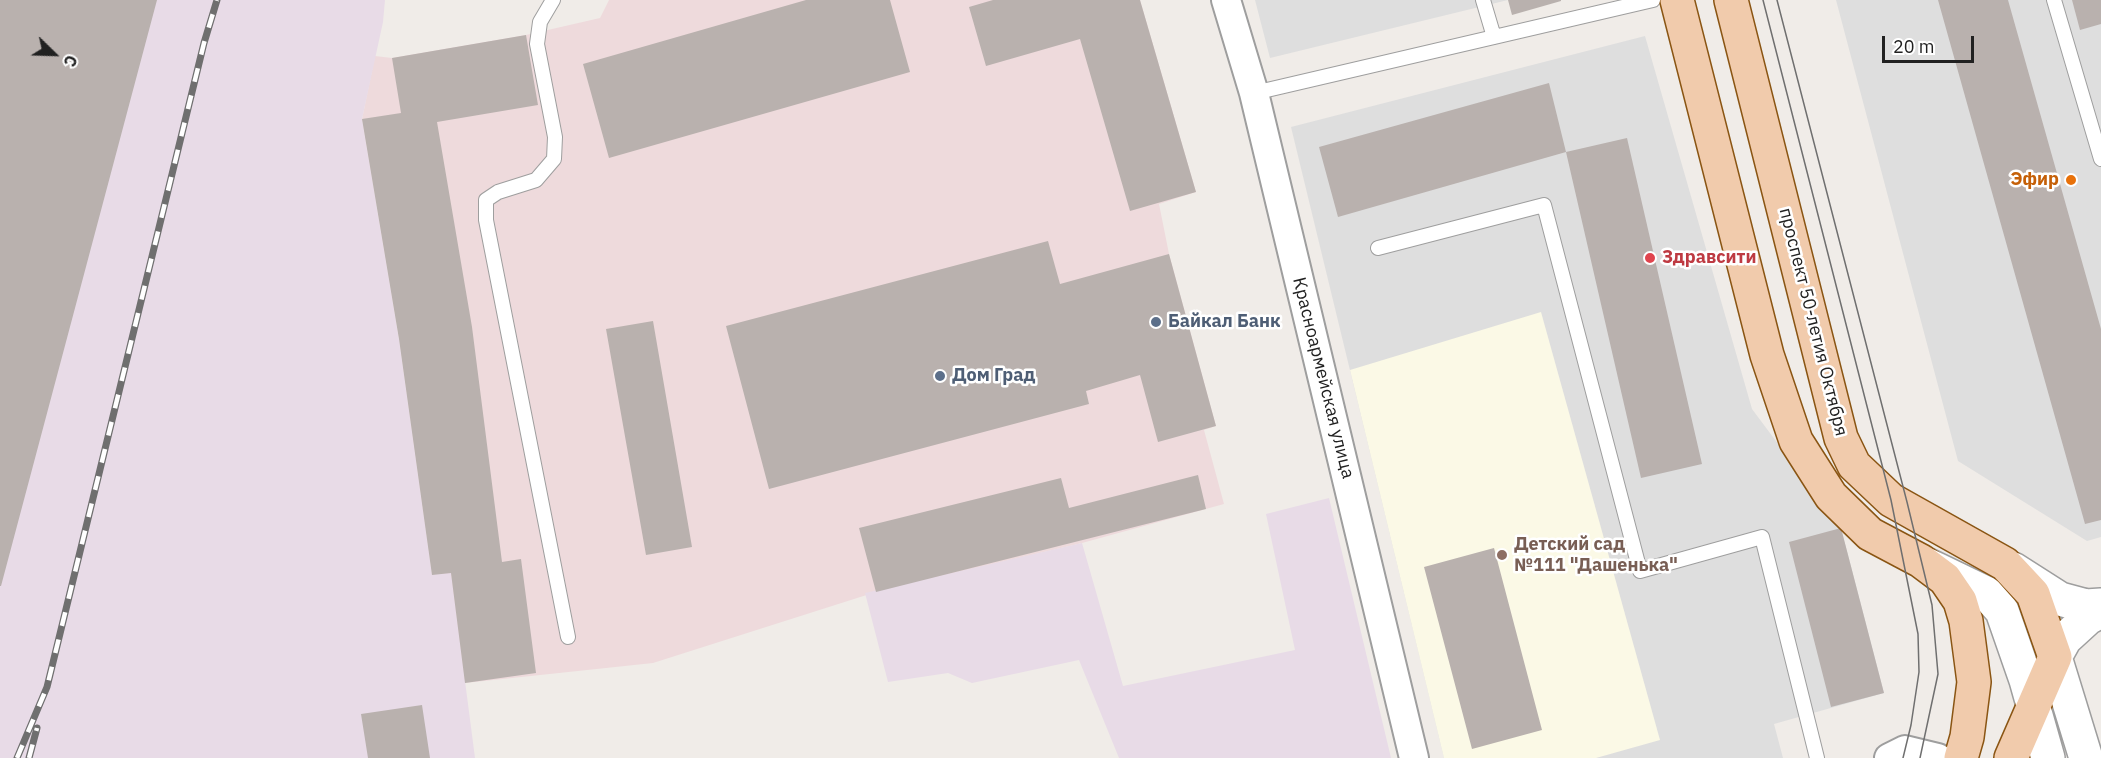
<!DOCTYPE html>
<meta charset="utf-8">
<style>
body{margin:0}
#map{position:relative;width:2101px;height:758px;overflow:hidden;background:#f0ece8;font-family:"IBM Plex Sans",sans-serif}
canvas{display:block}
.north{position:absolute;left:24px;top:24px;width:60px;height:60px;-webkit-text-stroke:4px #fff;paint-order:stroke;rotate:113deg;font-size:16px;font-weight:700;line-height:24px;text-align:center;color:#212121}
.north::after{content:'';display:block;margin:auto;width:21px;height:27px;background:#212121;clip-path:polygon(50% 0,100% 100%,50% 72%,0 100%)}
.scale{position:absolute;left:1882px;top:36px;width:92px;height:27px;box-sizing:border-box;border:3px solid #212121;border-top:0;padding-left:8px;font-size:18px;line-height:21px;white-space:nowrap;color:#212121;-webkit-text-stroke:4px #fff;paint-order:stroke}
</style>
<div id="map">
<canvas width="2101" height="758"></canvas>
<div class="north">С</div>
<div class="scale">20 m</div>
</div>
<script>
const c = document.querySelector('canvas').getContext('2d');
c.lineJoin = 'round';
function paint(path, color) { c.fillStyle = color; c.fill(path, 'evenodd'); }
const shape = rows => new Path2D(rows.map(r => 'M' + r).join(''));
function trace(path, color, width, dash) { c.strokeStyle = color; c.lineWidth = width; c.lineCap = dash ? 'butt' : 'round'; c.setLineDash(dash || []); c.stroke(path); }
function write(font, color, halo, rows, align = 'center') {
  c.font = font + ' "IBM Plex Sans",sans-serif'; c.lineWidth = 5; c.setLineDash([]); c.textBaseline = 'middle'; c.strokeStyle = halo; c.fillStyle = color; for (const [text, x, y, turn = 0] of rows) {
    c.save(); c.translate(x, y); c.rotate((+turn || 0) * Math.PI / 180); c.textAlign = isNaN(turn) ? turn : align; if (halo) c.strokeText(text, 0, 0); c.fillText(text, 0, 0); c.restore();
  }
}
const residential = shape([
 [1255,0,1508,0,1270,58],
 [1836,0,2101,0,2101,537,2087,541,1958,461],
 [1645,36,1752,409,1841,528,1884,693,1774,724,1783,758,1444,758,1291,127]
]);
const commercial = shape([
 [609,0,1140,0,1196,192,1159,204,1169,254,1216,426,1204,430,1224,504,1082,543,876,592,653,663,465,683,432,575,399,339,362,119,375,56,392,58,526,35,600,18]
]);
const industrial = shape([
 [0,0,385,0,383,22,362,119,399,339,432,574,451,573,475,758,0,758],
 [1329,498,1391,758,1119,758,1079,660,972,683,948,673,888,682,865,593,1082,543,1123,686,1295,650,1266,514]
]);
const education = shape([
 [1541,312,1660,740,1596,758,1444,758,1350,370]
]);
const building = shape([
 [0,0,157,0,1,586,0,586],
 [806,0,890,0,910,72,609,158,583,64],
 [993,0,1140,0,1196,192,1130,211,1080,39,986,66,969,7],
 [1508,0,1561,0,1561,1,1512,15],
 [1938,0,2008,0,2101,329,2101,520,2085,524],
 [2072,0,2101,0,2101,24,2080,30],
 [526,35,538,105,437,122,472,327,502,562,521,559,536,673,465,683,451,573,432,575,399,339,362,119,401,113,392,58],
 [1549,83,1566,152,1338,217,1319,147],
 [1627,138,1702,464,1641,478,1566,152],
 [1048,241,1060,284,1169,254,1216,426,1158,442,1140,375,1086,391,1089,404,769,489,726,326],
 [653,321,692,547,646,555,606,329],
 [1198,475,1206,509,876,592,859,528,1061,478,1069,508],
 [1841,528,1884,693,1831,707,1789,542],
 [1494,548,1542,730,1472,749,1424,567],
 [422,705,430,758,368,758,361,714]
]);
const service = shape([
 [553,0,540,22,537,44,555,137,554,159,536,180,498,192,486,200,486,220,568,637],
 [1483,0,1494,37],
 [2054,0,2101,159],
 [1254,93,1653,0],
 [1378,248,1544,205,1640,571,1762,537,1817,758]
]);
const minor = shape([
 [1226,0,1254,93,1414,758],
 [1889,758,1905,750,1938,758]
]);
const tertiary = shape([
 [1928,565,1986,593,2002,611,2026,680,2048,758],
 [2013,569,2060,599,2086,606,2101,605],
 [2086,758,2055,657,2065,639,2088,618,2101,611]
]);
const primary = shape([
 [1677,0,1767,355,1796,441,1831,496,1870,534,1921,561,1945,579,1960,601,1966,621,1974,682,1967,737,1961,758],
 [1731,0,1841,438,1854,465,1891,500,2005,564,2033,594,2055,657,2011,758]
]);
const tram = shape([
 [1763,0,1891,500,1918,634,1919,672,1911,725,1903,758],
 [1777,0,1907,502,1932,605,1938,674,1920,758]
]);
const rail = shape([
 [17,758,47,687,204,43,217,0],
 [29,758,37,728]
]);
const markers = [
 [2071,180,6,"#e8710a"],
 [1650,258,6,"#e0444e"],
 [1156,322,6,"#5c6f8a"],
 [940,376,6,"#5c6f8a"],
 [1502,555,6,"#8d6e63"]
];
const foodNames = [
 ["Эфир",2059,180]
];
const healthNames = [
 ["Здравсити",1662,258]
];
const serviceNames = [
 ["Байкал Банк",1168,322],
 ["Дом Град",952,376]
];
const streetNames = [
 ["проспект 50-летия Октября",1813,322,76],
 ["Красноармейская улица",1323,378,76]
];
const educationNames = [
 ["Детский сад",1514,545],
 ["№111 \"Дашенька\"",1514,566]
];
paint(residential, '#dedede');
paint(commercial, '#eedadc');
paint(industrial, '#e8dbe7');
paint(education, '#fbf9e6');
paint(building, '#b9b1ae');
trace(service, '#9e9e9e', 16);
trace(minor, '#9e9e9e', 32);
trace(tertiary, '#9e9e9e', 36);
trace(primary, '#8a5513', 36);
trace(service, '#fff', 14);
trace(minor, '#fff', 28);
trace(tertiary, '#fff', 33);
trace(primary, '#f1cbac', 33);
trace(tram, '#6f6f6f', 1.5);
trace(rail, '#6f6f6f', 7);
trace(rail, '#fff', 4.5, [14]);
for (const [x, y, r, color] of markers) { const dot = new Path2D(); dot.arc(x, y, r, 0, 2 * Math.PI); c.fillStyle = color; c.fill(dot); trace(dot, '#fff', 2); }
write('bold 18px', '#c56008', '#fff', foodNames, 'right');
write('bold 18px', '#be3a42', '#fff', healthNames, 'left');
write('bold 18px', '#4e5e75', '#fff', serviceNames, 'left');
write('18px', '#212121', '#fff', streetNames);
write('bold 18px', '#785e54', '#fff', educationNames, 'left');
</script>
